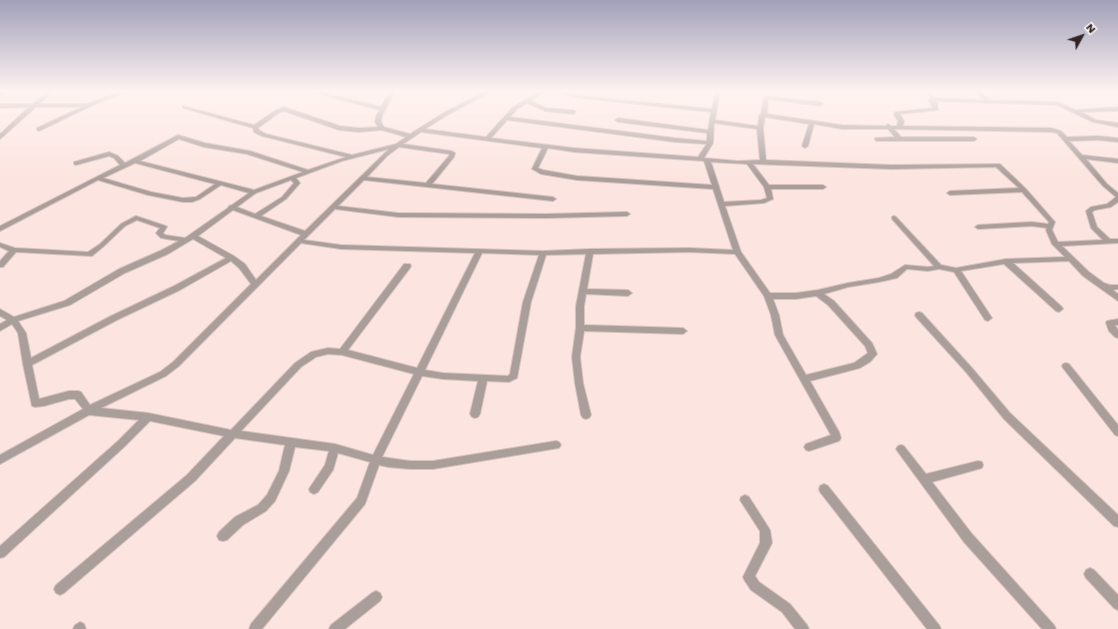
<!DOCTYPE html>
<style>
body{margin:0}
#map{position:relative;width:1118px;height:629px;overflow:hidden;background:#fce5e0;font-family:Poppins,sans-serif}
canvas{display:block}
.north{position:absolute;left:1062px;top:16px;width:40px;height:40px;-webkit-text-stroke:3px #fdf7f5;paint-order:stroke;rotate:50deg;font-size:11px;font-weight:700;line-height:16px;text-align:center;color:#302523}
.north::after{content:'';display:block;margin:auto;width:14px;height:18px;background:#302523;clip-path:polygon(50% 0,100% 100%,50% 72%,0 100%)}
</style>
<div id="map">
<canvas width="1118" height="629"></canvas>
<div class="north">N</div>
</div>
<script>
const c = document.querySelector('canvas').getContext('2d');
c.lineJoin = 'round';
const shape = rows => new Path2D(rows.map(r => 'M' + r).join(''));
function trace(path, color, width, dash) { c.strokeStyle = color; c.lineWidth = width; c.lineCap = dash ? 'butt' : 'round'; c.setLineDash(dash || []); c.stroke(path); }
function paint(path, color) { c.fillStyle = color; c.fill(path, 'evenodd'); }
const minor = shape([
 [2,91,7,91,0,96,0,93,2,91],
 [48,91,53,91,39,104,87,104,120,91,127,91,91,106,39,131,37,130,37,128,82,107,36,107,0,139,0,134,29,107,0,108,0,104,33,104,48,91],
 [308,91,317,91,381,107,390,91,395,91,382,116,381,122,384,127,410,134,445,112,486,91,492,91,449,114,425,129,486,137,513,107,540,91,546,91,530,101,546,108,573,110,576,112,573,114,545,111,527,103,517,109,510,117,675,138,707,141,707,133,618,122,615,120,618,118,708,130,711,112,580,98,552,91,561,91,580,96,712,109,716,91,720,91,715,120,758,126,759,116,761,114,764,97,766,96,820,102,823,104,820,106,768,99,767,114,842,125,885,126,888,124,891,126,897,126,898,121,894,115,895,112,933,108,928,100,931,98,925,91,930,91,935,98,984,100,974,91,979,91,991,100,1058,102,1075,110,1118,107,1118,111,1081,112,1096,120,1118,123,1118,127,1093,122,1057,105,934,101,937,103,938,110,900,114,904,121,903,126,1051,128,1061,131,1067,137,1098,136,1118,138,1118,142,1098,140,1069,141,1082,155,1118,159,1118,163,1086,159,1107,184,1118,193,1118,202,1111,207,1095,210,1092,212,1097,227,1110,239,1118,239,1118,243,1062,246,1089,272,1104,283,1110,285,1118,285,1118,289,1113,290,1118,294,1118,301,1083,276,1069,261,1013,263,1062,307,1063,309,1059,312,1056,311,1004,264,961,271,992,318,988,321,985,320,954,272,939,269,928,271,907,269,897,278,879,282,848,287,824,294,834,301,872,343,877,354,870,362,860,368,810,381,839,432,841,438,839,441,809,451,806,450,804,447,806,444,831,435,775,335,771,315,764,296,735,254,689,252,593,254,587,289,628,290,632,293,628,296,586,294,584,306,584,325,683,328,687,331,683,334,584,331,580,357,583,383,591,415,589,418,586,419,583,418,581,415,575,383,572,357,576,328,576,306,586,254,546,255,531,302,517,378,509,382,487,381,480,414,478,417,475,418,472,417,470,414,478,381,443,379,422,376,382,457,410,461,433,461,556,441,559,442,561,445,559,448,433,469,410,469,388,467,379,465,365,504,262,629,249,629,251,624,357,498,370,462,338,453,333,470,318,492,314,494,310,492,309,489,325,465,329,451,295,447,289,471,275,501,266,511,243,525,227,540,223,541,219,540,217,536,219,532,235,517,258,505,267,495,279,471,285,445,235,438,195,481,64,593,60,595,56,593,54,589,56,585,187,475,224,436,150,421,124,447,4,557,0,558,0,546,118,441,139,420,89,415,0,464,0,455,83,409,75,399,69,399,44,406,35,407,32,406,23,364,18,333,12,324,0,331,0,324,7,320,0,316,0,309,14,317,64,301,119,269,162,250,179,241,161,238,156,233,160,228,137,220,125,226,104,246,92,256,16,252,3,267,0,267,0,261,9,251,0,247,0,243,15,248,88,252,100,244,121,224,136,216,166,226,167,227,163,233,165,235,185,238,228,208,229,206,232,205,249,193,221,185,200,199,192,202,183,202,148,195,98,180,2,230,0,231,0,226,120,165,114,158,109,156,76,165,74,164,74,162,109,152,118,156,125,163,178,135,205,143,250,151,308,170,346,157,262,136,254,132,253,128,183,108,183,106,254,125,276,110,284,107,340,126,359,128,378,127,375,122,376,116,380,110,308,91],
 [284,111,339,130,359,132,382,130,406,137,396,144,352,155,266,134,259,130,258,128,280,112,284,111],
 [765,117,809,124,802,146,805,148,808,146,814,124,842,129,888,129,895,137,875,138,875,140,877,141,974,141,977,139,974,137,901,137,894,129,1051,132,1057,133,1103,186,1116,197,1107,204,1091,207,1086,211,1091,228,1103,240,1058,242,1052,230,1055,222,1054,221,1026,189,1000,164,891,165,766,160,763,128,765,117],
 [507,120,675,142,706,144,706,145,698,157,574,148,491,138,507,120],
 [714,123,757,129,760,160,738,161,704,158,713,143,714,123],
 [421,132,542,148,532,169,541,174,577,180,713,189,733,250,689,248,590,249,543,251,341,245,304,240,335,209,398,217,546,218,627,216,630,214,627,212,546,214,398,213,338,206,364,180,553,201,556,199,553,197,432,184,454,157,455,153,452,151,403,144,421,132],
 [179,139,204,147,247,154,303,172,254,190,140,161,179,139],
 [399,147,449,154,449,156,426,183,367,177,387,156,399,147],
 [548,148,574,152,704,161,712,185,577,176,543,170,538,168,548,148],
 [389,149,305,231,261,216,286,199,300,183,296,178,342,161,389,149],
 [711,162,747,164,764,187,767,198,761,200,724,202,711,162],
 [135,163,215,184,196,197,183,198,151,192,103,178,135,163],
 [753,164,891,169,996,167,1019,188,950,191,947,193,950,195,1022,192,1049,222,1048,224,1032,222,978,225,975,227,978,229,1032,226,1047,228,1046,230,1052,244,1065,257,1006,259,956,268,941,265,896,217,894,216,892,217,892,219,934,266,928,267,905,265,891,274,879,278,848,283,818,290,796,293,770,293,741,252,725,206,764,203,773,199,771,189,823,189,826,187,823,185,769,185,753,164],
 [291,180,294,183,282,197,255,214,237,207,256,193,291,180],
 [233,210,301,235,256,280,245,264,234,256,198,236,233,210],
 [193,239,226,258,174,286,111,316,31,358,26,333,18,321,70,305,125,273,168,254,193,239],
 [301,243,341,249,475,253,417,368,348,350,410,268,411,266,410,264,404,264,340,349,328,348,311,352,295,363,231,430,148,413,101,408,166,376,179,366,301,243],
 [482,253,539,255,523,302,510,374,508,376,443,373,425,370,482,253],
 [231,261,239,268,251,284,173,362,160,372,90,405,81,392,78,391,69,391,39,399,32,365,117,320,180,290,231,261],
 [816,296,828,305,865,346,868,353,854,363,806,375,783,335,779,315,773,299,796,299,816,296],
 [328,354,342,355,414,374,373,455,335,444,241,431,301,367,316,357,328,354],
 [919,312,922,313,972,368,1010,413,1118,515,1118,527,1114,526,1004,419,966,372,916,317,915,315,916,313,919,312],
 [1118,319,1118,325,1115,325,1118,330,1118,338,1115,337,1109,331,1106,323,1107,321,1118,319],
 [1066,363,1069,364,1118,425,1118,436,1115,435,1063,368,1062,366,1063,364,1066,363],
 [901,445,904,446,926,474,978,461,982,462,983,465,982,468,932,482,972,534,1054,625,1056,629,1042,629,964,542,898,452,896,449,898,446,901,445],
 [824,484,828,486,939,625,941,629,927,629,820,492,819,489,820,486,824,484],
 [745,495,749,497,770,530,772,543,755,576,759,582,790,604,807,625,809,629,795,629,782,612,751,590,745,581,743,577,760,543,760,531,740,500,741,497,745,495],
 [1090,568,1094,570,1118,595,1118,610,1114,608,1086,578,1084,574,1086,570,1090,568],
 [376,591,380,593,382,597,380,601,345,629,329,629,331,625,372,593,376,591],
 [80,622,84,624,86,629,73,629,75,625,80,622]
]);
trace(minor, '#d7c2be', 2);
paint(minor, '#aa9e9b');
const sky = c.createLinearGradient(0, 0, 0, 179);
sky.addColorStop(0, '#a1a0b9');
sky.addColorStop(0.51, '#fef3f1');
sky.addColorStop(1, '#fef3f100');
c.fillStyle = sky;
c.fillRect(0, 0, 1118, 179);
</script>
